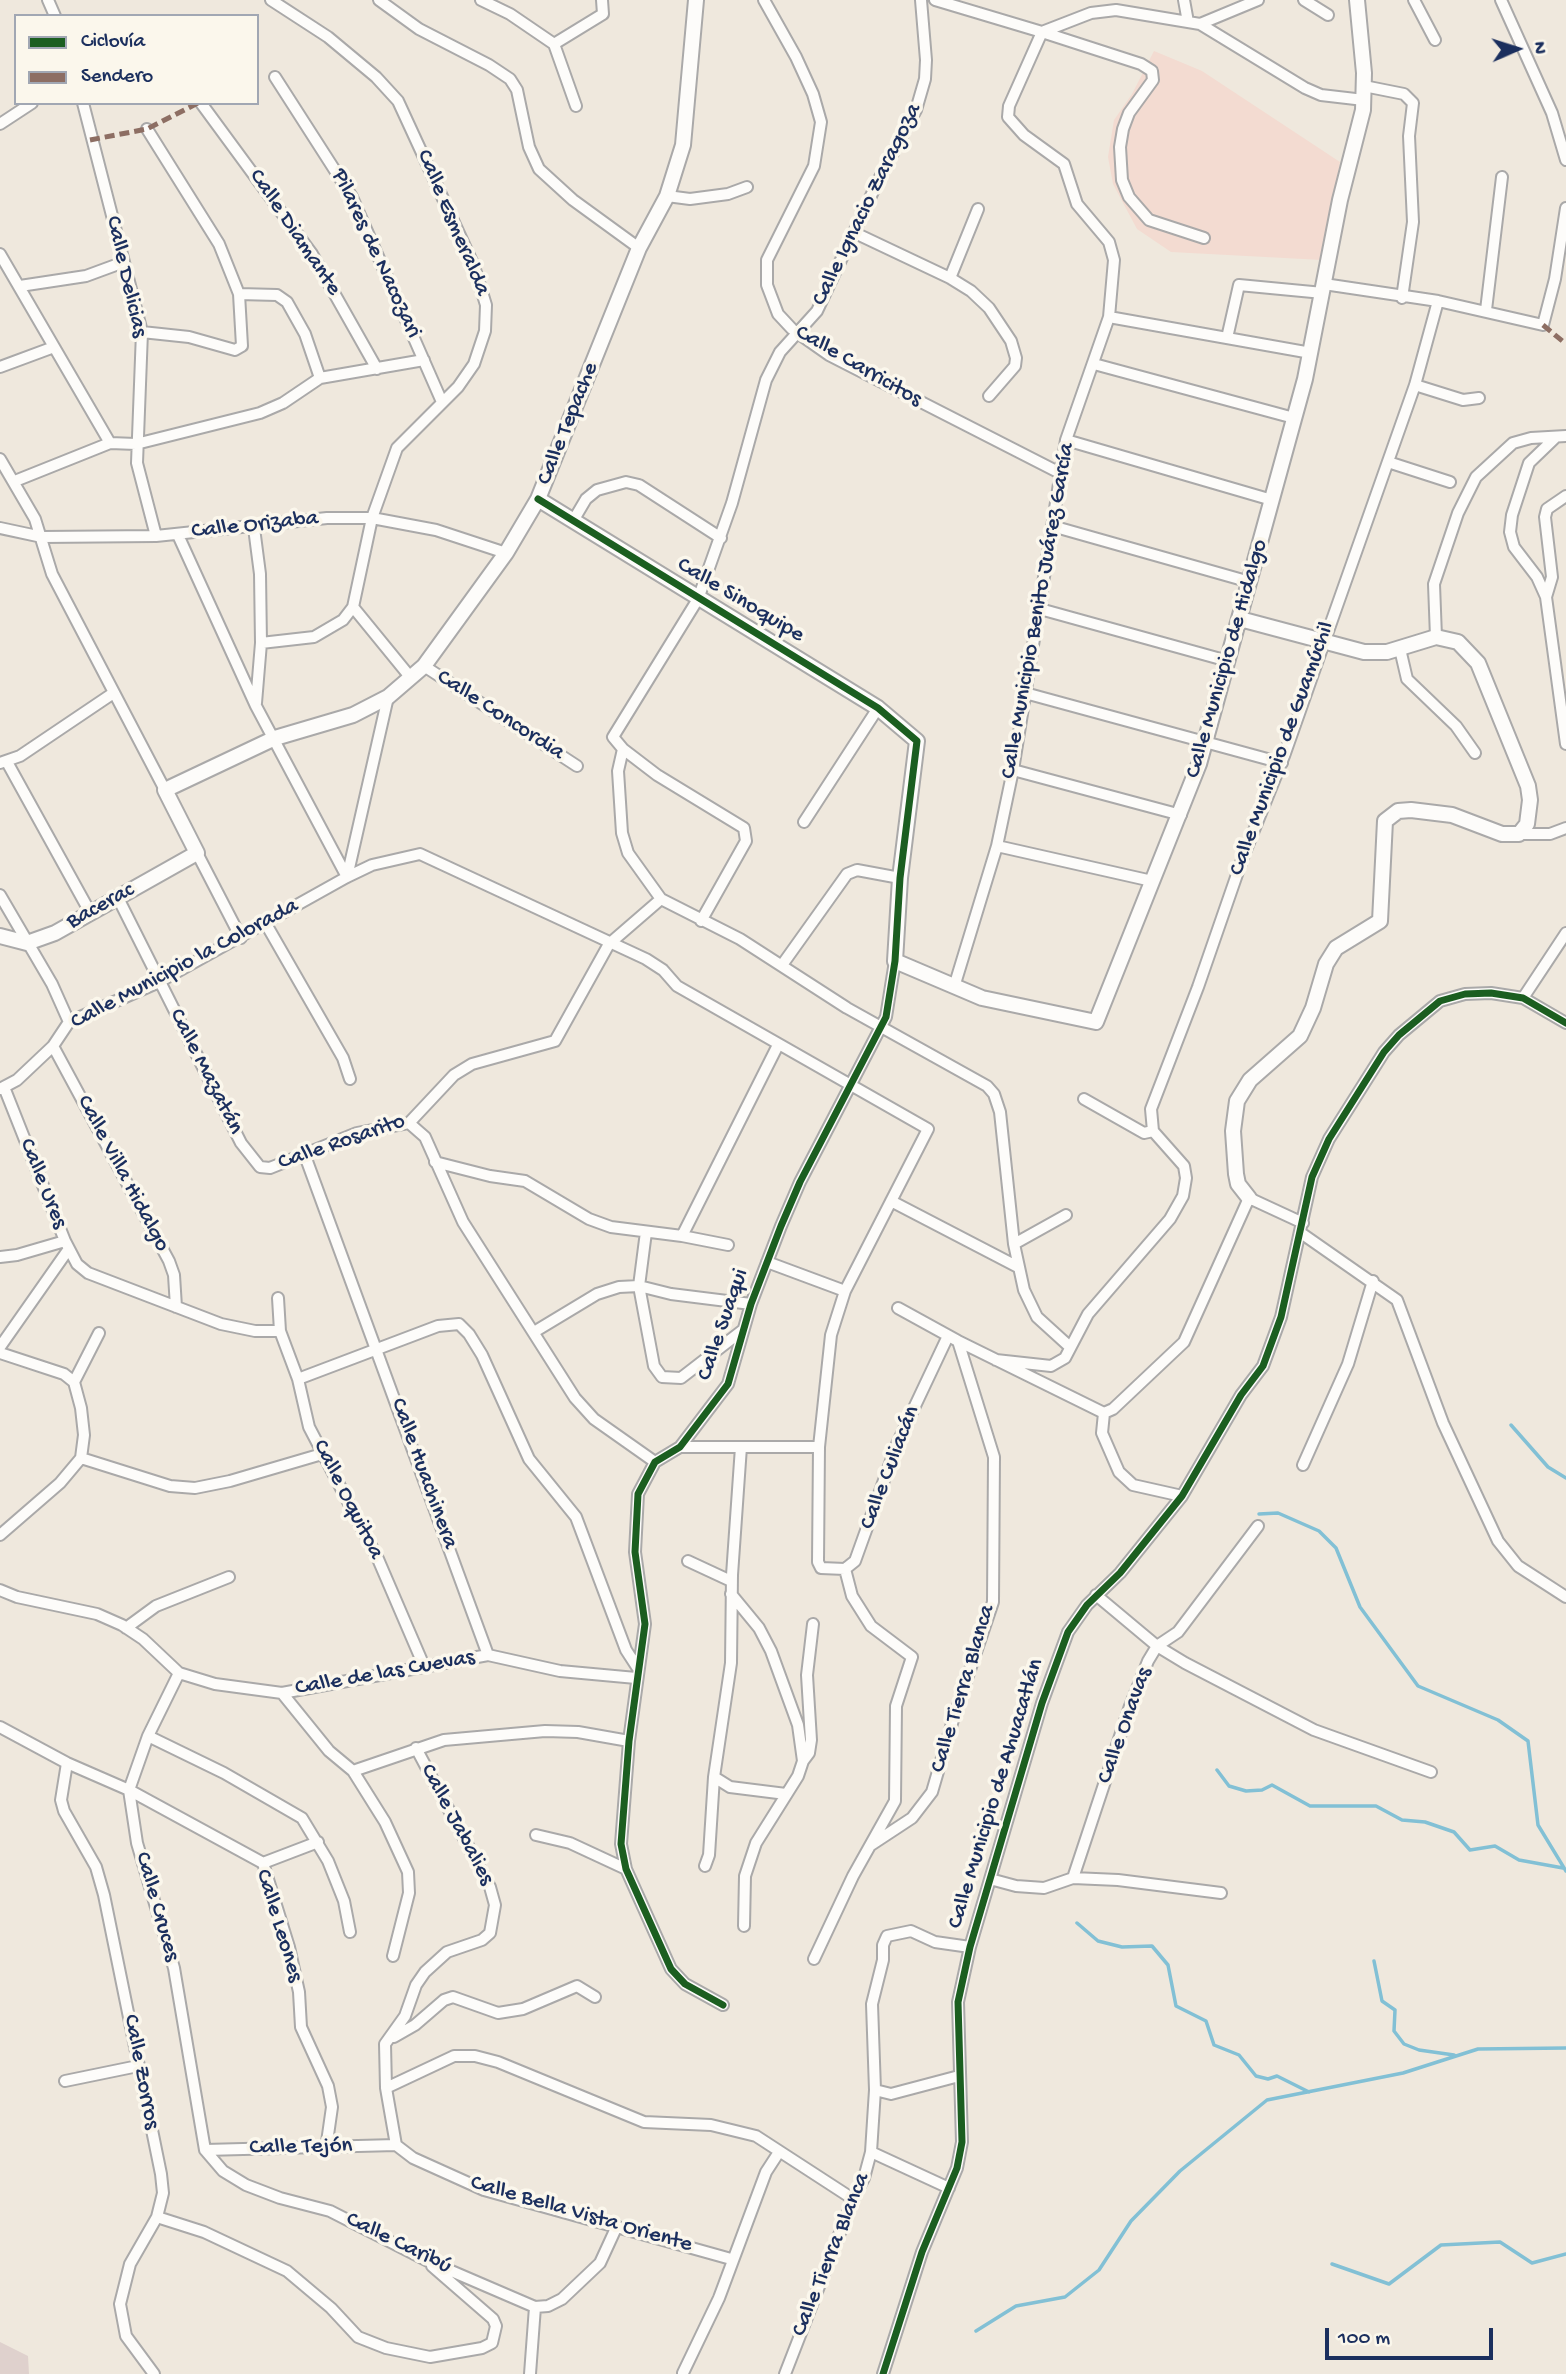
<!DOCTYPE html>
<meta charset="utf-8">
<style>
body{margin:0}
#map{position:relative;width:1566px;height:2374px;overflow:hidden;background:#efe8dd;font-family:"Gochi Hand",sans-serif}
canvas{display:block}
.legend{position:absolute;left:14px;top:14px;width:245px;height:91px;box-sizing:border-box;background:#fbf7ec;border:2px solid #a1a7b3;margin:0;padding:9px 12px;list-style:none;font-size:21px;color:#1b2f5e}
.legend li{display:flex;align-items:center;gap:14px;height:35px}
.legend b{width:35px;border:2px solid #a1a7b3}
.north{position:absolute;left:1482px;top:14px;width:70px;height:70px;-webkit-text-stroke:5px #fbf7ec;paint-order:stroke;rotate:87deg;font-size:19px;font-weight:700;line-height:28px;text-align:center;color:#1b2f5e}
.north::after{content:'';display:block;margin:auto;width:24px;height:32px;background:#1b2f5e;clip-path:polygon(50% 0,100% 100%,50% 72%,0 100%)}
.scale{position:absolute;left:1325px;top:2328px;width:168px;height:32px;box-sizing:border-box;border:4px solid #1b2f5e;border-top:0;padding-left:9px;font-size:21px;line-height:24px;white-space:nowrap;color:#1b2f5e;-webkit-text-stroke:5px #fbf7ec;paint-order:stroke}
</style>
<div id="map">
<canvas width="1566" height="2374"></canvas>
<ul class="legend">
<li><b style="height:9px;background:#1b5e20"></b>Ciclovía</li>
<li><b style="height:9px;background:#8d6e63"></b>Sendero</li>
</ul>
<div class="north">N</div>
<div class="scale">100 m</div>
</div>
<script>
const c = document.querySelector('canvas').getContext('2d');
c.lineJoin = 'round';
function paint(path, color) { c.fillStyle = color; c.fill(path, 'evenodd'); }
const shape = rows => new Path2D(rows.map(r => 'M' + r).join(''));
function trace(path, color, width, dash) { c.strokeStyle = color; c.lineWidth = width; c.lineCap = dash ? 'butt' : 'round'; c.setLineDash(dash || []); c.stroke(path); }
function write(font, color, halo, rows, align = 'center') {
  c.font = font + ' "Gochi Hand",sans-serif'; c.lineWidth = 7; c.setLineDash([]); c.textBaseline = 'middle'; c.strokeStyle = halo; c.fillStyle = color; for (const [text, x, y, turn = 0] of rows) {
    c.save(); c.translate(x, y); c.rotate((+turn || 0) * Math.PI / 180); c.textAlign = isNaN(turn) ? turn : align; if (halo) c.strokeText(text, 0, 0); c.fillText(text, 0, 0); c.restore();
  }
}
const built = shape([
 [1154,51,1202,71,1340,162,1322,260,1171,252,1137,229,1113,184,1108,157,1114,120,1132,94]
]);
const industrial = shape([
 [0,2342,28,2356,29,2374,0,2374]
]);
const stream = shape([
 [1511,1425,1548,1467,1566,1478],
 [1259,1514,1278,1513,1319,1531,1336,1548,1360,1607,1418,1686,1498,1720,1528,1741,1538,1825,1566,1871],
 [1217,1770,1229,1786,1246,1791,1262,1790,1272,1785,1310,1806,1376,1806,1402,1820,1425,1822,1454,1832,1470,1850,1495,1846,1519,1860,1563,1868],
 [1077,1923,1098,1941,1122,1947,1152,1946,1168,1965,1176,2006,1206,2021,1214,2045,1239,2055,1256,2076,1268,2079,1277,2076,1309,2092],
 [1374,1961,1382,2001,1395,2010,1394,2031,1404,2044,1419,2050,1454,2055],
 [1332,2264,1389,2284,1441,2245,1500,2242,1532,2263,1566,2254],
 [976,2331,1016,2306,1065,2297,1099,2270,1131,2221,1180,2171,1267,2100,1403,2073,1478,2049,1566,2048]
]);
const minor = shape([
 [48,0,55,16],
 [379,0,419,29,489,65,510,79,517,90,529,147,539,169,573,200,639,248],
 [481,0,510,14,554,44,576,106],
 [764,0,796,57,813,94,821,122,814,166,767,260,767,285,778,314,792,329,829,355,1060,473],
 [935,0,1042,32,1091,13,1116,10,1200,24,1305,88,1321,95,1364,100],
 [1184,0,1188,22],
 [1304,0,1328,15],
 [1414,0,1435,40],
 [1501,0,1552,113,1566,160],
 [1200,24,1258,0],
 [554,44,603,14,602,0],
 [275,77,352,197,442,402],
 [1364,86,1404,94,1413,103,1409,136,1413,222,1402,298],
 [83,103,142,332,137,463,156,536],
 [201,103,312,254,377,369],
 [0,124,32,103],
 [667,196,690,199,728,194,747,187],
 [855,233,950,278,971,291,989,308,1011,341,1016,358,1015,366,989,396],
 [0,254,110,443],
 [950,278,978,209],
 [1324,284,1438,301,1543,325,1555,279,1566,208],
 [20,286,86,276,124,262],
 [239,294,277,295,287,302,305,334,320,378],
 [1486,310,1502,177],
 [1109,317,1311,353],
 [142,332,189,337,235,350,242,346,239,294,219,244,147,129],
 [1227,338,1239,285,1323,293],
 [1094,364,1294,418],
 [0,367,54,347],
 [1415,385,1463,400,1479,398],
 [1556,437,1529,463,1512,515,1510,532,1514,547,1537,577,1546,597,1566,744],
 [1066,440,1272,500],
 [0,459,35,519,52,574,165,790],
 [1388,462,1450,482],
 [15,481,110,443,136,444,260,413,283,403,320,378,424,360],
 [573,521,586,499,597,490,626,482,639,485,721,538],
 [1052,526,1250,582],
 [0,528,42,537,156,536,327,518,372,518,436,530,506,553],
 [254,528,260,574,261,643,256,703],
 [178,535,256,706,347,877],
 [1546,597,1552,577,1545,517,1547,509,1566,496],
 [353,607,411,678],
 [1040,609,1228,661],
 [1436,637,1434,584,1458,513,1476,477,1513,443,1531,438,1566,436],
 [261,643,314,637,343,620,353,607,372,518,397,448,458,387,474,364,485,331,486,305,474,266,398,101,376,77,328,37,271,0],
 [1400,649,1407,679,1456,726,1475,753],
 [424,666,577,766],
 [1025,693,1282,763],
 [623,749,618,771,622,833,628,853,661,899,740,939,847,1008,987,1086,994,1094,1000,1112,1014,1244,1024,1290,1037,1317,1070,1347],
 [7,762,91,914],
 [0,763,20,756,112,694],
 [1013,770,1181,815],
 [804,822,878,708],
 [1519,834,1550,834,1566,828],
 [997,846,1152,881],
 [197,853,241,938],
 [347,877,388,697],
 [0,895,52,984,69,1022],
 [118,898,241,1143,260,1167,270,1168,357,1133,409,1123,454,1075,472,1064,555,1041,609,944,661,899],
 [701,921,746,841,744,828,657,775,623,749,613,737,698,599,732,503,766,380,780,352,817,311,878,181,916,110,925,79,926,60,921,0],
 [266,924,343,1058,350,1079],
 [782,965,847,874,857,870,900,878],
 [954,987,997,846,1013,770,1066,440,1109,317,1114,260,1109,242,1077,204,1064,164,1024,135,1008,117,1009,106,1042,32,1141,64,1152,71,1153,80,1129,113,1123,129,1120,147,1122,180,1129,197,1149,220,1204,238],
 [1523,998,1566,933],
 [53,1046,169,1261,174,1275,176,1307],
 [4,1087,65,1241],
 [0,1089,17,1080,53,1046,69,1022,159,982,347,877,372,865,420,854,646,959,663,970,677,986,928,1129,845,1291,831,1335,819,1447,818,1562,821,1568,845,1569,855,1561,897,1444,948,1336],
 [1084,1099,1144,1133,1153,1131],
 [409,1123,425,1137,463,1222,575,1398,594,1419,655,1462],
 [304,1153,488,1655,560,1671,636,1678],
 [435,1162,490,1176,525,1181,589,1219,611,1227,682,1236,728,1245],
 [891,1201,1018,1267],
 [646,1232,639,1286,654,1366,662,1377,681,1378,743,1330],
 [1301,1233,1397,1300,1443,1423,1498,1541,1518,1566,1566,1597],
 [682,1236,778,1045],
 [1014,1244,1066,1215],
 [0,1257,17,1255,65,1241,77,1264,88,1273,221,1324,255,1331,280,1331,298,1379,309,1427,378,1559,424,1666],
 [767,1262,845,1291],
 [278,1298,280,1331],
 [898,1308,958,1341,1104,1413,1113,1409,1184,1342,1249,1198,1303,1223],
 [534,1332,597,1294,619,1287,639,1286,671,1294,751,1304],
 [0,1347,68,1250],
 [0,1353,64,1374,74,1382],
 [996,1360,1051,1366,1065,1358,1088,1314,1170,1219,1183,1196,1186,1178,1184,1166,1153,1131,1151,1109,1198,987,1242,860,1284,756,1415,385,1438,301],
 [298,1379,438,1326,459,1324,469,1334,482,1355,529,1459,576,1517,626,1650,637,1667],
 [1104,1413,1102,1433,1119,1472,1133,1485,1182,1496],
 [680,1447,819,1447],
 [81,1458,170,1486,195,1488,230,1481,322,1454],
 [81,1458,84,1435,81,1408,74,1382,99,1333],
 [1303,1465,1348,1364,1373,1281],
 [0,1535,60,1483,81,1458],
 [688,1561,731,1581],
 [0,1590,17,1597,97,1614,122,1625,143,1639,179,1673,215,1684,282,1693,329,1751,353,1771,385,1822,408,1872,409,1893,393,1956],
 [731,1594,759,1628,771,1651,798,1725,803,1761,798,1776,756,1843,745,1876,744,1926],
 [1096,1595,1157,1646,1185,1663,1314,1730,1431,1772],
 [126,1628,156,1606,229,1577],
 [179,1673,148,1736,129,1790,137,1843,174,1968,205,2150,223,2171,246,2185,280,2198,330,2211,428,2261,535,2307,530,2374],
 [282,1693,488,1655],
 [0,1727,67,1763,129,1790,263,1863,289,1947,299,1992,301,2027,328,2086,332,2107,326,2149],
 [148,1736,224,1773,302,1818,328,1861,344,1901,350,1932],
 [803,1761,809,1753,811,1740,807,1675,813,1624],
 [67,1763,61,1800,64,1811,96,1867,104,1895,161,2174,163,2193,157,2217,130,2264,120,2304,126,2336,154,2374],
 [353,1771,444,1740,545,1731,578,1732,629,1741],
 [714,1777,730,1787,786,1794],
 [536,1835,570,1843,626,1869],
 [871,1845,912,1818,932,1792,953,1720,993,1602,994,1457,958,1341],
 [263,1863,318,1842],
 [705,1866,709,1855,714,1777,731,1663,732,1575,741,1447],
 [1073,1878,1130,1706,1148,1661,1157,1646,1178,1632,1258,1526],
 [990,1879,1016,1886,1044,1888,1073,1878,1118,1880,1221,1893],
 [814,1959,853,1876,895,1801,896,1706,912,1657,871,1626,852,1596,845,1569],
 [723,2005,685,1984,671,1969,626,1869,621,1844,629,1741,645,1624,635,1552,638,1494,655,1462,680,1447,728,1384,751,1304,781,1226,800,1182,886,1017,895,961],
 [394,2037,415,2025,444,2000,453,1997,498,2013,523,2009,577,1986,595,1997],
 [65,2081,138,2066],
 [386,2088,454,2056,475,2056,498,2062,644,2122,711,2125,756,2136,853,2199],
 [875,2090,891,2094,959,2076],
 [396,2145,386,2088,385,2044,405,2016,416,1985,425,1972,447,1952,482,1940,490,1933,495,1905,490,1887,416,1748],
 [396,2145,413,2158,484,2190,731,2259],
 [205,2150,396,2145],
 [871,2152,949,2188],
 [157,2217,204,2232,287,2271,331,2308,358,2337,386,2348,430,2357,482,2348,492,2343,496,2326,493,2319,432,2266],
 [535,2307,548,2306,562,2299,600,2263,617,2226],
 [683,2373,719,2298,766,2172,779,2152],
 [785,2374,853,2199,864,2178,871,2152,875,2090,872,2004,883,1960,883,1945,887,1936,911,1931,935,1942,970,1947],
 [883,2374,922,2252,957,2168,962,2142,958,2002,970,1947,1042,1703,1068,1632,1087,1605,1120,1573,1182,1496,1241,1395,1263,1366,1281,1317,1312,1177,1329,1139,1384,1052,1399,1035,1440,1001,1465,994,1491,993,1523,998,1566,1023]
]);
const tertiary = shape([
 [538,499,878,708,917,741,900,878,895,961,982,998,1096,1022,1199,764,1305,379,1340,200,1363,110,1364,73,1357,0],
 [1240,619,1364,652,1387,652,1436,637,1458,642,1478,663,1528,786,1530,800,1527,824,1519,834,1502,834,1452,815,1411,810,1398,811,1385,821,1380,921,1336,948,1326,964,1313,1008,1300,1036,1250,1080,1237,1101,1233,1131,1236,1174,1238,1184,1249,1198],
 [0,936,27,943,55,933,197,853,165,790,275,738,353,715,388,697,424,666,506,553,538,499,639,248,667,196,683,145,696,0]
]);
const quiet = shape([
 [90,140,147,129,198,103],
 [1543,325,1566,344]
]);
const cycleway = shape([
 [538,499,878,708,917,741,900,878,895,961,886,1017,800,1182,781,1226,751,1304,728,1384,680,1447,655,1462,638,1494,635,1552,645,1624,629,1741,621,1844,626,1869,671,1969,685,1984,723,2005],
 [883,2374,922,2252,957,2168,962,2142,958,2002,970,1947,1042,1703,1068,1632,1087,1605,1120,1573,1182,1496,1241,1395,1263,1366,1281,1317,1312,1177,1329,1139,1384,1052,1399,1035,1440,1001,1465,994,1491,993,1523,998,1566,1023]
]);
const streetNames = [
 ["Calle Ignacio Zaragoza",868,205,-64],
 ["Calle Esmeralda",452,223,67],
 ["Calle Diamante",294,233,56],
 ["Pilares de Nacozari",375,254,65],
 ["Calle Delicias",125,277,77],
 ["Calle Carricitos",858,367,30],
 ["Calle Tepache",569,424,-68],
 ["Calle Orizaba",255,526,-6],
 ["Calle Sinoquipe",740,601,31],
 ["Calle Municipio Benito Juárez García",1039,611,-80],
 ["Calle Municipio de Hidalgo",1228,659,-74],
 ["Calle Concordia",500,716,33],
 ["Calle Municipio de Guamúchil",1283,749,-70],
 ["Bacerac",101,907,-29],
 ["Calle Municipio la Colorada",185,965,-28],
 ["Calle Mazatán",205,1072,63],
 ["Calle Rosarito",342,1143,-19],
 ["Calle Villa Hidalgo",122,1174,62],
 ["Calle Ures",42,1184,68],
 ["Calle Suaqui",724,1325,-71],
 ["Calle Culiacán",891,1468,-69],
 ["Calle Huachinera",423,1474,70],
 ["Calle Oquitoa",347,1500,63],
 ["Calle de las Cuevas",385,1674,-10],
 ["Calle Tierra Blanca",964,1689,-73],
 ["Calle Onavas",1126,1726,-70],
 ["Calle Municipio de Ahuacatlán",997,1794,-73],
 ["Calle Jabalies",456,1825,62],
 ["Calle Cruces",156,1907,74],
 ["Calle Leones",278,1926,73],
 ["Calle Zorros",140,2072,79],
 ["Calle Tejón",301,2148,-1],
 ["Calle Bella Vista Oriente",581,2215,16],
 ["Calle Caribú",398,2244,26],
 ["Calle Tierra Blanca",832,2255,-68]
];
paint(built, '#f3dbd1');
paint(industrial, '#dfd1cd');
trace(stream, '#82c0d5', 3.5);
trace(minor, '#aaa9a9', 14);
trace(tertiary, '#aaa9a9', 18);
trace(minor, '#fdfcfa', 10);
trace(tertiary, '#fdfcfa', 14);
trace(quiet, '#8d6e63', 5, [10, 5]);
trace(cycleway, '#1b5e20', 7);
write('23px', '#1b2f5e', '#fbf7ec', streetNames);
</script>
